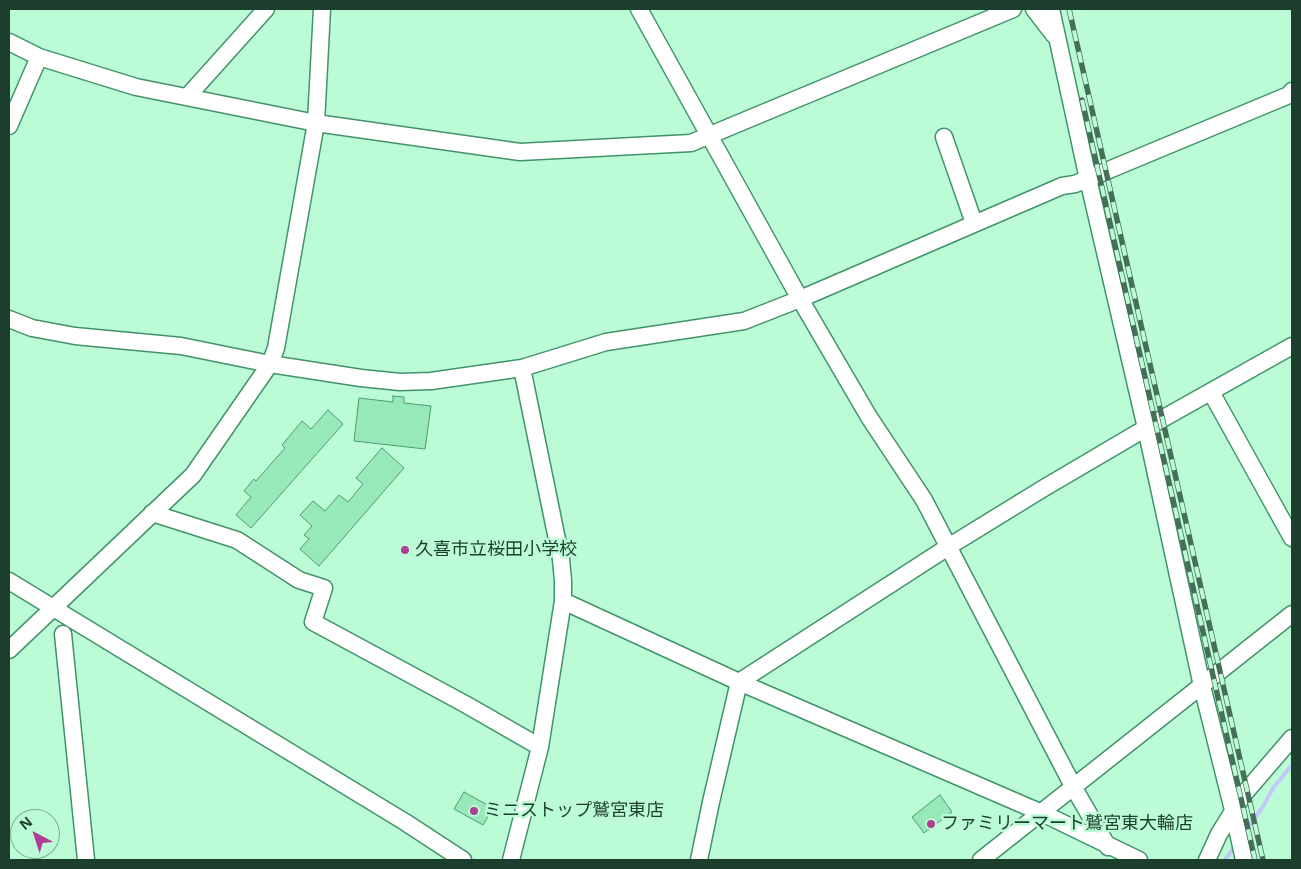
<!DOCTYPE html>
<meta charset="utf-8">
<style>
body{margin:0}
#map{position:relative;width:1301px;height:869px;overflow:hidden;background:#bbfbd5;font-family:"Open Sans",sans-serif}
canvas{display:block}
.frame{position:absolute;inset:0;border:10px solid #1c3e2c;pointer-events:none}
.north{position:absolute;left:10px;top:809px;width:50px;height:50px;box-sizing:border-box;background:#bbfbd5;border:1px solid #7baf91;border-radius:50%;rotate:320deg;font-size:14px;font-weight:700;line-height:20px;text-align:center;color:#1c3e2c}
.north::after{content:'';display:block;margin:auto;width:18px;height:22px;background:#b13d95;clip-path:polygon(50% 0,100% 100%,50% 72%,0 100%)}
</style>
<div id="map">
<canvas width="1301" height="869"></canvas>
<div class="frame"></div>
<div class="north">N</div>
</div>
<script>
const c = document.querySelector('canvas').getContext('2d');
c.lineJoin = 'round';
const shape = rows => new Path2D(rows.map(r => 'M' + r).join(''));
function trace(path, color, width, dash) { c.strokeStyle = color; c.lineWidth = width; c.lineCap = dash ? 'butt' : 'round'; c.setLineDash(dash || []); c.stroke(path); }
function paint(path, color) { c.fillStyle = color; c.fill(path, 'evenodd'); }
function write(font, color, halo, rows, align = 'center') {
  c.font = font + ' "Open Sans","Noto Sans JP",sans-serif'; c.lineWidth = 5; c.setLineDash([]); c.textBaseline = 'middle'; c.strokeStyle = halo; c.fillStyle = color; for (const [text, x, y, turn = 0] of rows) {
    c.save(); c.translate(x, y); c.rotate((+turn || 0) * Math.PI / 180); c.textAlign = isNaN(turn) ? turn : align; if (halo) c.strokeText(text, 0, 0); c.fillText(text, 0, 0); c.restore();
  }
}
const stream = shape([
 [1243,834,1264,805,1273,788,1292,765],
 [1225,860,1235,846]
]);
const building = shape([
 [393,396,404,397,404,403,431,406,425,449,354,441,359,398,393,402,393,396],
 [328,410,343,424,251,528,236,515,251,497,244,491,254,479,256,481,285,448,282,445,302,421,311,429,328,410],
 [382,448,404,468,319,566,300,549,309,539,304,535,312,526,300,515,313,501,325,511,339,495,348,502,363,484,356,478,382,448],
 [464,792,493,808,483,825,454,809,464,792],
 [940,795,952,812,924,833,912,817,940,795]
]);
const minor = shape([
 [639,9,800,299,869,417,924,500,1074,788,1108,847],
 [1034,9,1054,35],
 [1051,9,1088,179,1146,428,1202,686,1233,810,1244,860],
 [9,42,39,57,136,87,316,123,520,152,691,143,1013,9],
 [187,97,266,9],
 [9,126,39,57],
 [944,137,974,223],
 [9,319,32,328,75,336,181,346,270,364,361,378,400,382,431,381,522,368,606,342,744,321,800,299,1062,186,1075,184,1289,95,1292,91],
 [1211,392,1292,538],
 [152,513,237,540,299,580,324,588,313,622,465,704,540,747],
 [9,581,405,822,463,860],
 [563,601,739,682,1042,813,1139,860],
 [63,634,86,860],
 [9,650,193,475,270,364,276,348,316,123,322,9],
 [511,860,540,747,563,601,563,581,561,559,522,368],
 [699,860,711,802,739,682,948,547,1044,488,1146,428,1292,346],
 [981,860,1292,614],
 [1207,860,1219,834,1243,795,1292,738]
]);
const rail = shape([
 [1069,9,1263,860],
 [1082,100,1255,860]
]);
const markers = [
 [405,550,5,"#b13d95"],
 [474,811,5,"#b13d95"],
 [931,824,5,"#b13d95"]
];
const poiNames = [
 ["久喜市立桜田小学校",415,550],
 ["ミニストップ鷲宮東店",484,811],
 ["ファミリーマート鷲宮東大輪店",941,824]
];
trace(stream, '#c2c9f8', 4);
paint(building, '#98e9ba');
trace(building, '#4c9c71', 1);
trace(minor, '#429369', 19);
trace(minor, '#fff', 16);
trace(rail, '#456f58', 5.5);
trace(rail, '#bbfbd5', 4, [11]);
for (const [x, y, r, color] of markers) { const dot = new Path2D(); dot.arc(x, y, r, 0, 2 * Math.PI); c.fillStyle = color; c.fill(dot); trace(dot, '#bbfbd5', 2); }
write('18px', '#1c3e2c', '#bbfbd5', poiNames, 'left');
</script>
